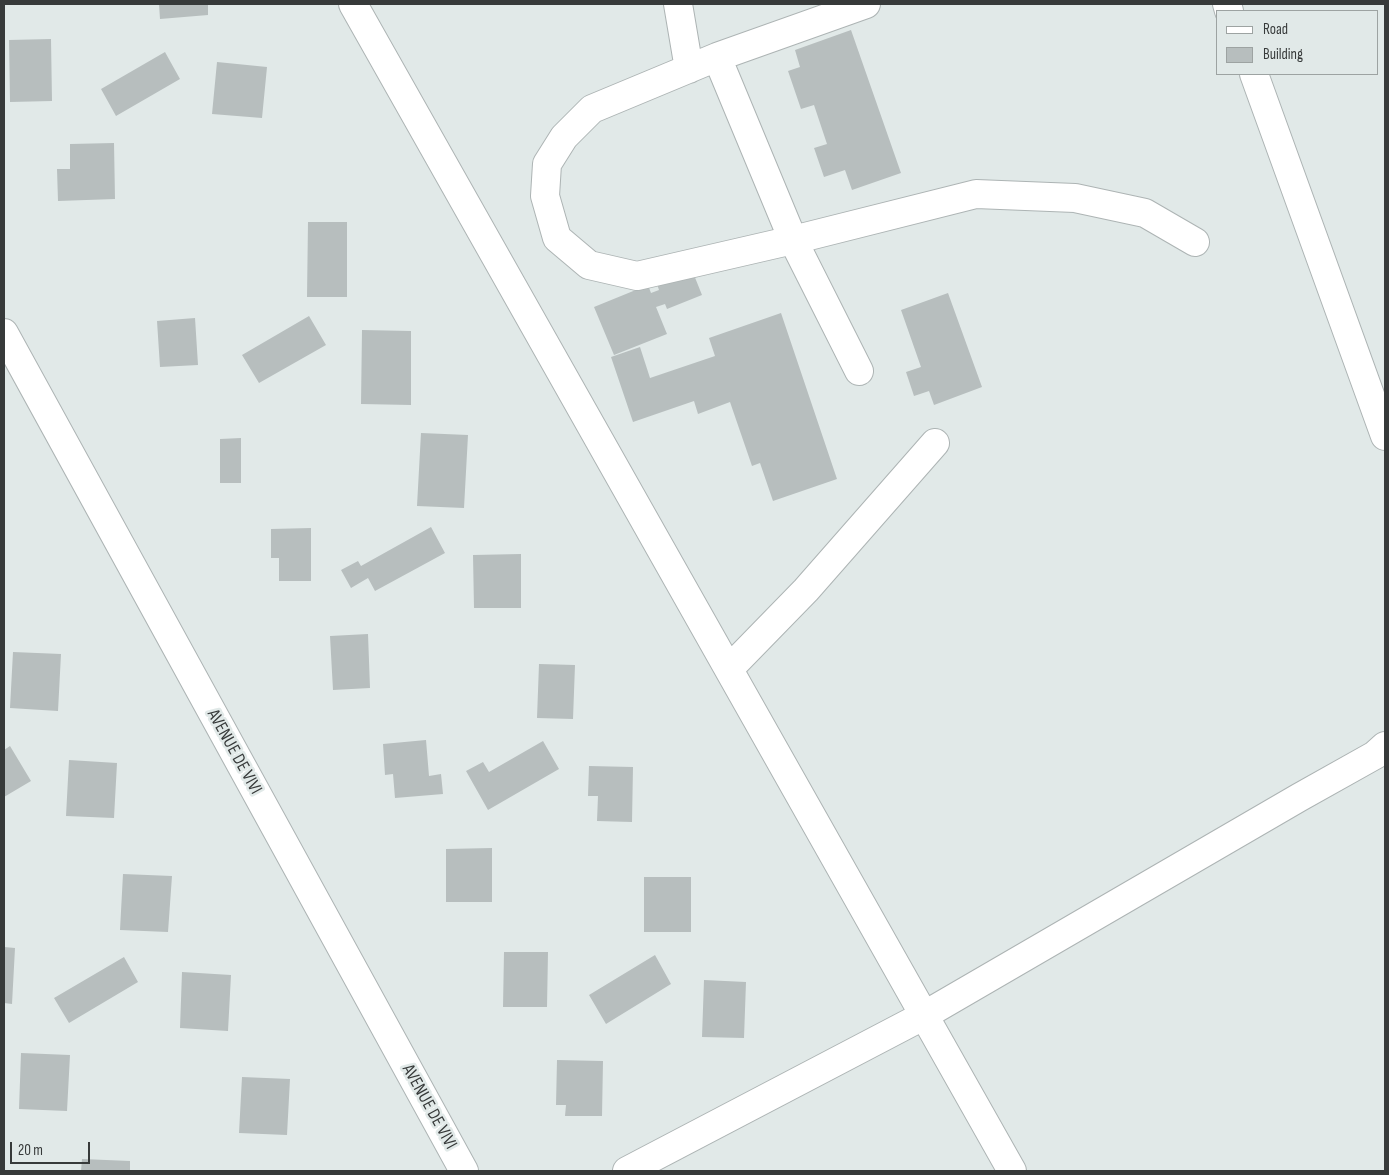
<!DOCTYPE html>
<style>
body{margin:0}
#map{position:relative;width:1389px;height:1175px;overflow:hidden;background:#e1e9e8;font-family:"Sofia Sans Condensed",sans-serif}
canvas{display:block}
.frame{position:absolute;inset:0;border:5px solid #373a3a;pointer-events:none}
.legend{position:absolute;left:1216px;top:10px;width:162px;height:65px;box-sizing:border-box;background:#e1e9e8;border:1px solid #9da3a2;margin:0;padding:6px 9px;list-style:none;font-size:15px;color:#373a3a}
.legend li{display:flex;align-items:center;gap:10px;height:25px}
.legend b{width:25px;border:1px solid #9da3a2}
.scale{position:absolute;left:10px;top:1142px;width:80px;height:22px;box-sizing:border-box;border:2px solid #373a3a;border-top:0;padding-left:6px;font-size:15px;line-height:18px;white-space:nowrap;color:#373a3a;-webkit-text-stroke:4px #e1e9e8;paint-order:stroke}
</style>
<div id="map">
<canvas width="1389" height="1175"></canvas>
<div class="frame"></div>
<ul class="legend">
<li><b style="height:6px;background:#fff"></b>Road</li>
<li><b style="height:14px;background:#b7bebe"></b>Building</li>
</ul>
<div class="scale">20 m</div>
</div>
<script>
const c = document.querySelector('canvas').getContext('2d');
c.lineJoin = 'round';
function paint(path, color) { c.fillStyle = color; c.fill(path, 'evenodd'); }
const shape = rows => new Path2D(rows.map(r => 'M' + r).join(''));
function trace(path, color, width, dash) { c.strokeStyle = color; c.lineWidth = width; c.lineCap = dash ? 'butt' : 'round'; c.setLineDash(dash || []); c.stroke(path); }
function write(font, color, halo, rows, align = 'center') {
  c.font = font + ' "Sofia Sans Condensed",sans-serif'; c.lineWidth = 5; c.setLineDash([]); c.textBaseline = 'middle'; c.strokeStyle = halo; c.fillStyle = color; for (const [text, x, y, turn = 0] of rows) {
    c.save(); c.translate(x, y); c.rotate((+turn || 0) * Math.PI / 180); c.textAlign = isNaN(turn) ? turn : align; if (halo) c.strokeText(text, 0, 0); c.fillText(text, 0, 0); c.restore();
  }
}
const building = shape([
 [159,4,208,4,208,15,160,19],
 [851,30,901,173,852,190,845,170,824,177,814,148,827,144,814,105,801,109,788,71,800,67,795,50],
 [51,39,52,101,10,102,9,40],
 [165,52,180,79,116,116,101,89],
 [217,62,267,67,262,118,212,114],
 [114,143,115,199,58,201,57,169,70,169,70,144],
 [308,222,347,222,347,297,307,297],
 [692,270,702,295,667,309,665,304,656,307,667,334,614,355,594,307,648,285,651,293,659,290,657,284],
 [948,293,982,387,934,405,929,391,914,396,906,372,921,367,901,310],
 [781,313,837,479,773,501,760,463,752,466,730,402,698,414,694,401,633,422,611,357,640,347,650,378,715,356,709,338],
 [309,316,326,345,259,383,242,355],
 [195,318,198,365,160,367,157,321],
 [362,330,411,331,411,405,361,404],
 [421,433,468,435,464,508,417,506],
 [241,438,241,483,220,483,220,439],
 [431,527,445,553,375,591,368,578,351,588,341,570,358,561,361,566],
 [311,528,311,581,279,581,279,558,271,558,271,529],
 [521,554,521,608,474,608,473,555],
 [368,634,370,688,333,690,330,636],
 [13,652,61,654,58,711,10,708],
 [539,664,575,665,573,719,537,718],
 [426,740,429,776,441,774,443,794,395,798,393,774,385,775,383,744],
 [543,741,559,769,488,810,466,771,483,762,489,772],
 [10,746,31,781,4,797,4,750],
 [69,760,117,763,114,818,66,816],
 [589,766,633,767,632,822,597,821,598,796,588,796],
 [492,848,492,902,446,902,446,849],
 [123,874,172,876,168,932,120,930],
 [644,877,691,877,691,932,644,932],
 [4,947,15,948,12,1004,4,1003],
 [504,952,548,952,547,1007,503,1007],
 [655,955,671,984,606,1024,589,995],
 [124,957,138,982,69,1023,54,998],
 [182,972,231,975,228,1031,180,1028],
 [704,980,746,982,744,1038,702,1037],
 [21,1053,70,1055,67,1111,19,1109],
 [557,1060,603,1061,602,1116,565,1116,566,1105,556,1105],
 [242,1077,290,1079,287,1135,239,1133],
 [82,1159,130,1161,130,1171,81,1171]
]);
const minor = shape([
 [353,4,1012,1171],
 [678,4,689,69],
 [866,4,717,57,592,109,564,137,547,164,545,196,557,238,589,265,637,276,793,240,976,194,1075,198,1145,213,1195,242],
 [1227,4,1229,11],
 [717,57,793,240,859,371],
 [1254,74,1385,436],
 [4,333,464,1171],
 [729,669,806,590,935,443],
 [627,1171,923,1016,1300,797,1375,755,1385,746]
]);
const streetNames = [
 ["AVENUE DE VIVI",234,752,61],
 ["AVENUE DE VIVI",429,1107,61]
];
paint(building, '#b7bebe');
trace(minor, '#adb4b4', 30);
trace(minor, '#fff', 28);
write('18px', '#373a3a', '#e1e9e8', streetNames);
</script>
